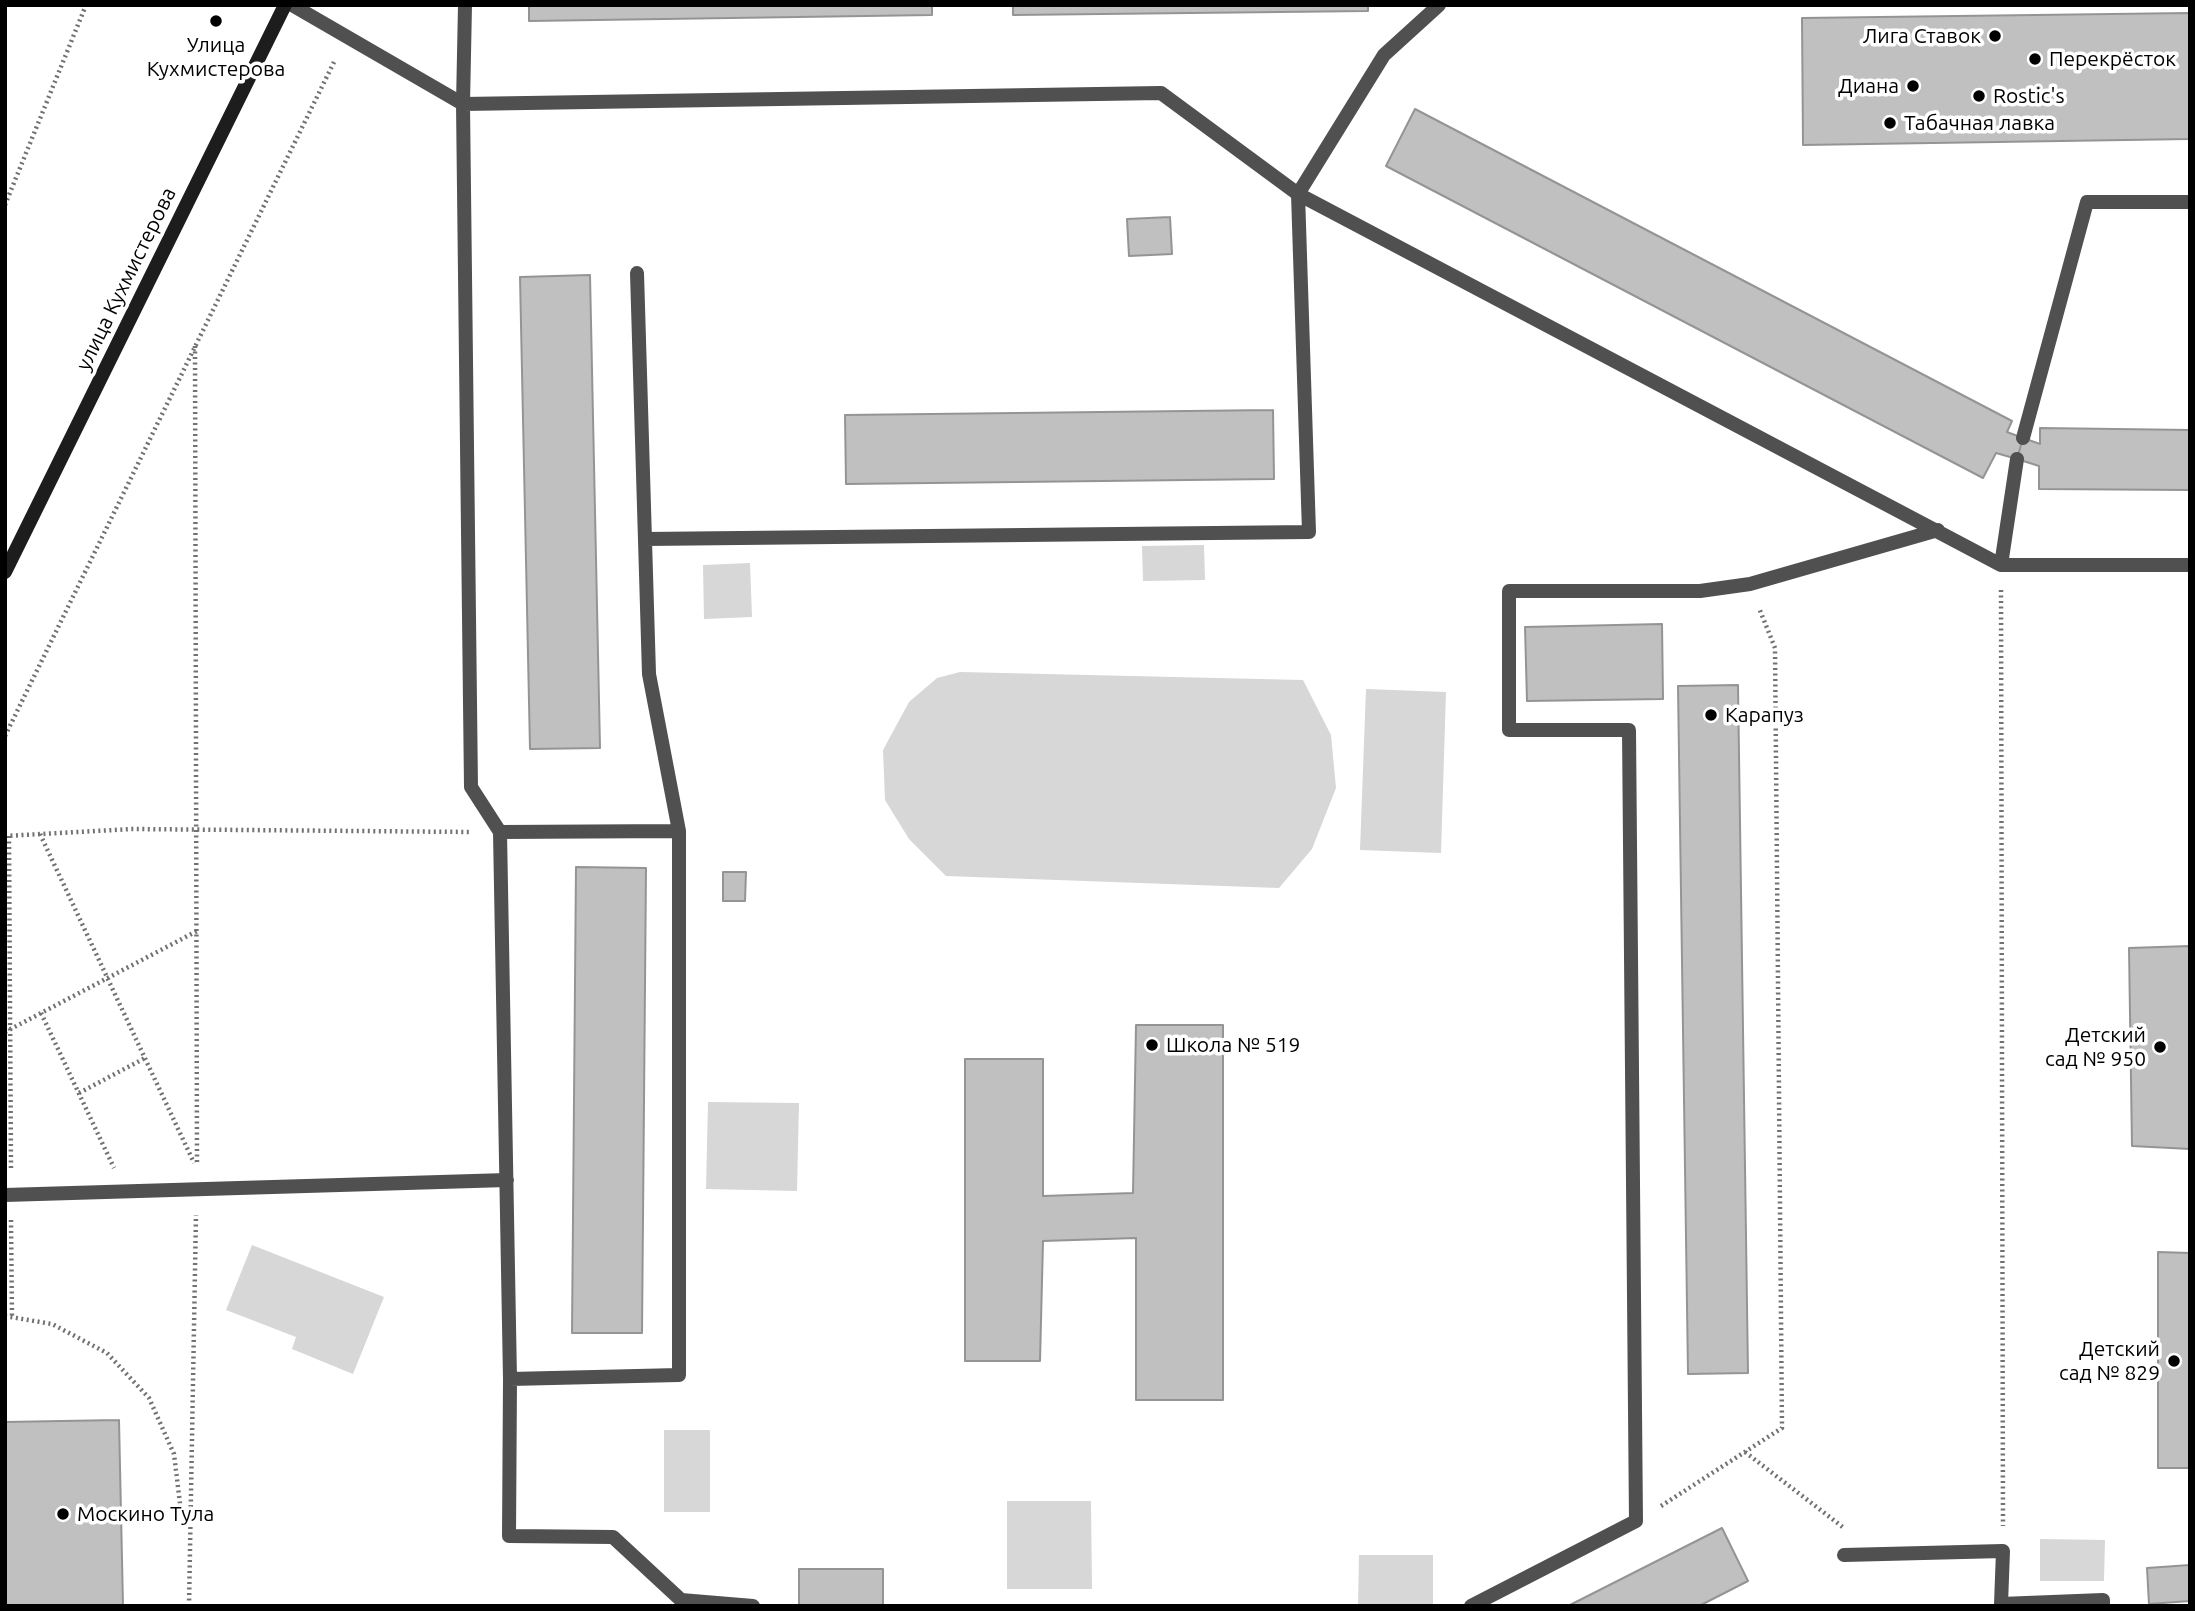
<!DOCTYPE html>
<meta charset="utf-8">
<style>
body{margin:0}
#map{position:relative;width:2195px;height:1611px;overflow:hidden;background:#fff;font-family:Ubuntu,sans-serif}
canvas{display:block}
.frame{position:absolute;inset:0;border:7px solid #000;pointer-events:none}
</style>
<div id="map">
<canvas width="2195" height="1611"></canvas>
<div class="frame"></div>
</div>
<script>
const c = document.querySelector('canvas').getContext('2d');
c.lineJoin = 'round';
function paint(path, color) { c.fillStyle = color; c.fill(path, 'evenodd'); }
const shape = rows => new Path2D(rows.map(r => 'M' + r).join(''));
function trace(path, color, width, dash) { c.strokeStyle = color; c.lineWidth = width; c.lineCap = dash ? 'butt' : 'round'; c.setLineDash(dash || []); c.stroke(path); }
function write(font, color, halo, rows, align = 'center') {
  c.font = font + ' Ubuntu,sans-serif'; c.lineWidth = 7; c.setLineDash([]); c.textBaseline = 'middle'; c.strokeStyle = halo; c.fillStyle = color; for (const [text, x, y, turn = 0] of rows) {
    c.save(); c.translate(x, y); c.rotate((+turn || 0) * Math.PI / 180); c.textAlign = isNaN(turn) ? turn : align; if (halo) c.strokeText(text, 0, 0); c.fillText(text, 0, 0); c.restore();
  }
}
const green = shape([
 [1204,545,1205,580,1143,581,1142,546],
 [750,563,752,617,704,619,703,565],
 [960,672,1303,680,1331,735,1336,788,1312,849,1279,888,946,876,909,839,885,800,883,750,909,702,937,678],
 [1366,689,1446,692,1441,853,1360,850],
 [708,1102,799,1103,797,1191,706,1189],
 [252,1245,384,1297,353,1374,292,1349,296,1337,226,1310],
 [664,1430,710,1430,710,1512,664,1512],
 [1007,1501,1091,1501,1092,1589,1007,1589],
 [2040,1539,2105,1540,2104,1581,2040,1581],
 [1359,1555,1433,1555,1433,1606,1358,1606]
]);
const building = shape([
 [529,5,932,5,932,15,529,21,529,5],
 [1013,5,1368,5,1368,11,1013,15,1013,5],
 [2190,13,2190,139,1803,145,1802,18,2190,13],
 [1415,109,2012,421,2007,432,2023,438,2017,459,1996,453,1983,478,1386,166,1415,109],
 [1170,217,1172,254,1129,256,1127,219,1170,217],
 [590,275,600,748,530,749,520,277,590,275],
 [1273,410,1274,479,846,484,845,415,1273,410],
 [2040,428,2190,430,2190,490,2039,489,2039,466,2017,459,2023,438,2040,444,2040,428],
 [1662,624,1663,699,1527,701,1525,627,1662,624],
 [1738,685,1748,1373,1688,1374,1678,686,1738,685],
 [576,867,646,868,642,1333,572,1333,576,867],
 [723,872,746,872,745,901,723,901,723,872],
 [2190,946,2190,1149,2132,1146,2129,948,2190,946],
 [1136,1025,1223,1025,1223,1400,1136,1400,1136,1238,1043,1241,1040,1361,965,1361,965,1059,1043,1059,1043,1196,1133,1193,1136,1025],
 [2158,1252,2190,1253,2190,1468,2158,1468,2158,1252],
 [119,1420,123,1606,5,1606,5,1422,119,1420],
 [1722,1528,1748,1581,1699,1606,1568,1606,1722,1528],
 [2190,1565,2190,1601,2149,1604,2147,1568,2190,1565],
 [799,1569,883,1569,883,1606,799,1606,799,1569]
]);
const path = shape([
 [5,205,86,5],
 [195,346,197,1164],
 [2001,590,2003,1526],
 [5,736,335,60],
 [40,834,194,1163],
 [5,836,132,829,470,832],
 [9,836,11,1169],
 [41,1013,114,1168],
 [5,1032,197,931],
 [79,1093,145,1058],
 [11,1220,12,1317],
 [5,1316,52,1324,107,1353,149,1398,174,1454,181,1512,191,1512],
 [1745,1452,1844,1528],
 [1661,1506,1782,1428,1775,648,1759,608],
 [189,1606,196,1215]
]);
const lane = shape([
 [292,5,463,104,471,787,500,832,510,1379,679,1375,679,831,500,832],
 [465,5,463,104,1161,93,1298,194,2001,565,2190,565],
 [637,273,649,674,679,831],
 [2023,438,2087,202,2190,202],
 [645,539,1309,532,1298,194,1384,55,1439,5],
 [2001,565,2017,459],
 [5,1195,507,1180],
 [510,1379,509,1536,613,1537,681,1600,753,1606],
 [1844,1555,2003,1551,2001,1604,2103,1600,2103,1606],
 [1471,1606,1636,1521,1629,730,1509,730,1509,591,1700,591,1750,584,1938,530]
]);
const secondary = shape([
 [5,572,285,5]
]);
const markers = [
 [216,21,7,"#000"],
 [1995,36,7,"#000"],
 [2035,59,7,"#000"],
 [1913,86,7,"#000"],
 [1979,96,7,"#000"],
 [1890,123,7,"#000"],
 [1711,715,7,"#000"],
 [1152,1045,7,"#000"],
 [2160,1047,7,"#000"],
 [2174,1361,7,"#000"],
 [63,1514,7,"#000"]
];
const poiNames = [
 ["Лига Ставок",1981,36,"right"],
 ["Улица",216,45,"center"],
 ["Кухмистерова",216,69,"center"],
 ["Перекрёсток",2049,59],
 ["Диана",1899,86,"right"],
 ["Rostic's",1993,96],
 ["Табачная лавка",1904,123],
 ["Карапуз",1725,715],
 ["Детский",2146,1035,"right"],
 ["сад № 950",2146,1059,"right"],
 ["Школа № 519",1166,1045],
 ["Детский",2160,1349,"right"],
 ["сад № 829",2160,1373,"right"],
 ["Москино Тула",77,1514]
];
const streetNames = [
 ["улица Кухмистерова",126,279,-64]
];
paint(green, '#d7d7d7');
paint(building, '#c0c0c0');
trace(building, '#949494', 2);
trace(path, '#727272', 4.5, [2, 3.5]);
trace(lane, '#505050', 14);
trace(secondary, '#1d1d1d', 14);
for (const [x, y, r, color] of markers) { const dot = new Path2D(); dot.arc(x, y, r, 0, 2 * Math.PI); c.fillStyle = color; c.fill(dot); trace(dot, '#fff', 2.5); }
write('21px', '#000', '#fff', poiNames, 'left');
write('21px', '#000', '#fff', streetNames);
</script>
